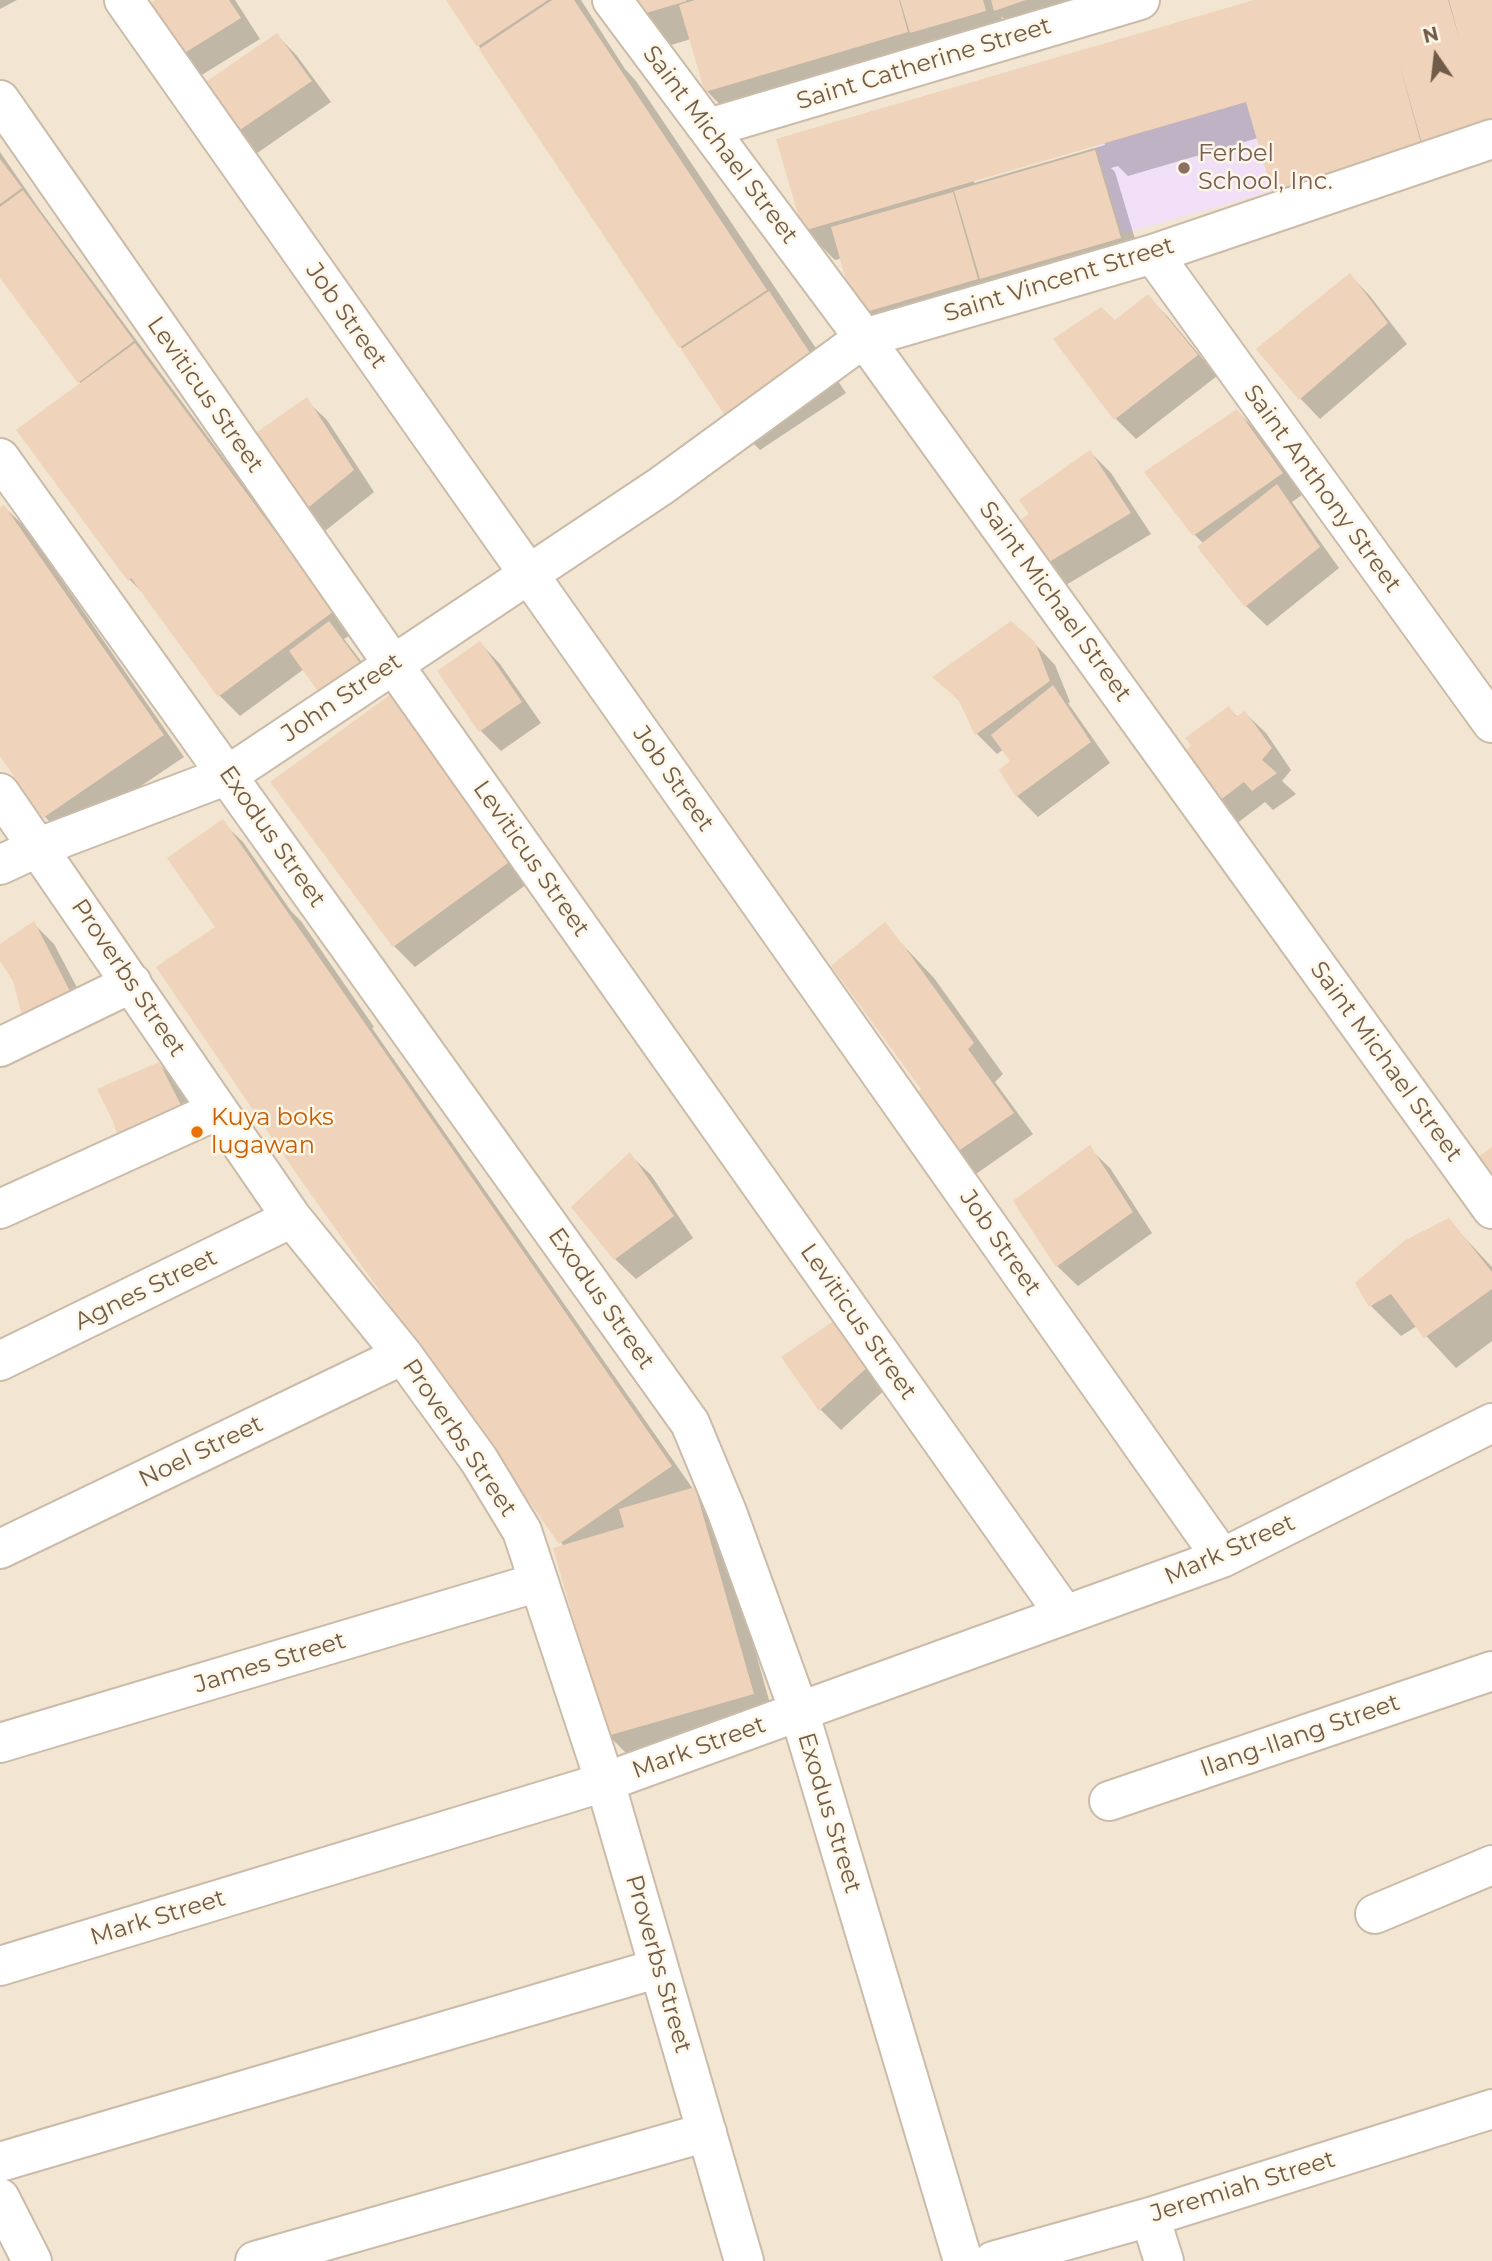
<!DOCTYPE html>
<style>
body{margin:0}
#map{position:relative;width:1492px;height:2261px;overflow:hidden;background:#fbf3e2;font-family:Montserrat,sans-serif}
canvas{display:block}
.north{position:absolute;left:1401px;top:21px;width:70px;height:70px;-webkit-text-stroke:5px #fef7e8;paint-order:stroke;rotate:346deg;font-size:19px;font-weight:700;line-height:28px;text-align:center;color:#715b49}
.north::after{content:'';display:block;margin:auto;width:24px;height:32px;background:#715b49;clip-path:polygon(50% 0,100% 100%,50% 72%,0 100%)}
</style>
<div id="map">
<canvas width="1492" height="2261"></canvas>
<div class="north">N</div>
</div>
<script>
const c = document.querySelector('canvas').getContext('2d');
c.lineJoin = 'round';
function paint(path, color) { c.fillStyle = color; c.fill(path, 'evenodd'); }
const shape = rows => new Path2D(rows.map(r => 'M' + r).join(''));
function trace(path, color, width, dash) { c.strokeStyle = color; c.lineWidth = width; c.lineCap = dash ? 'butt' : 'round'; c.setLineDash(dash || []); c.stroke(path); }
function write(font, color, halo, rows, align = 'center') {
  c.font = font + ' Montserrat,sans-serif'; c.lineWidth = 5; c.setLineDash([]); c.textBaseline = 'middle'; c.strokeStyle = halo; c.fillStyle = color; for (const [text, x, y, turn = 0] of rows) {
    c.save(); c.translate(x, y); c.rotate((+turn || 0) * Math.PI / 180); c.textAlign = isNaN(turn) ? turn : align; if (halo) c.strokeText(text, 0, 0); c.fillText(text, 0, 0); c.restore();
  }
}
const residential = shape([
 [0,0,1492,0,1492,2261,0,2261]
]);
const education = shape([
 [1246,102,1272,191,1122,234,1096,146]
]);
const shadow = shape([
 [0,0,17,0,0,9],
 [158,0,235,0,260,39,200,76,179,56],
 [448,0,581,0,625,69,636,81,846,393,760,450,729,419],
 [625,0,1115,0,1016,31,1001,16,1006,31,727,112,707,91,691,39,661,48],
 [1261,0,1492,0,1492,153,1294,210,1273,190,1258,138,1128,176,1118,166,1111,168,1115,172,1141,259,888,344,858,314,842,258,835,260,805,230],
 [1104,142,1105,145,974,183,974,179],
 [277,35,297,56,331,102,250,158,230,137],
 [0,152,40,210,353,633,344,639,385,692,347,720,326,700,304,669,240,716,219,695,146,596,129,579,81,384,0,275],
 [1350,275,1370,296,1407,344,1320,419,1300,398],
 [1147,296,1168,317,1217,376,1136,439,1116,419,1055,339,1115,323],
 [306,400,327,420,374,492,325,531,305,511],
 [1237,411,1257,431,1302,495,1292,502,1339,568,1267,626,1246,606,1204,544,1194,534],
 [1090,452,1111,473,1151,534,1061,588,1041,567,1031,515],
 [4,507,25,527,184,757,65,837,45,817,0,752,0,510],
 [480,643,500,664,541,723,501,751,481,731],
 [1034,643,1055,665,1070,702,1068,703,1110,763,1038,817,1017,796,1001,770,1013,762,1004,749,997,754,977,734,963,704,934,677],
 [389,697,410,718,531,881,415,967,394,946],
 [1229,708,1238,718,1245,713,1266,733,1291,770,1282,781,1296,794,1273,810,1265,802,1236,824,1215,804],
 [222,822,243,842,291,911,301,921,374,1027,372,1028,693,1489,715,1509,773,1714,629,1756,608,1735,564,1547,217,927],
 [34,924,54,944,92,1016,15,980,0,958,0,946],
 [884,925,934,978,1003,1074,995,1082,1033,1134,976,1174,956,1153,924,1089],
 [159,1064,179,1085,205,1135,115,1120],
 [1089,1148,1110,1168,1152,1233,1078,1286,1057,1266],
 [630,1155,651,1175,693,1238,636,1279,615,1259],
 [1449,1221,1492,1267,1492,1341,1456,1368,1417,1326,1401,1336,1371,1306],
 [835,1322,890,1385,841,1430,821,1410,784,1358]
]);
const building = shape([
 [155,0,229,0,241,18,178,57,144,9],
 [446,0,548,0,477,47],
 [552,0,574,0,767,290,679,348,479,49],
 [624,0,686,0,687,1,629,18],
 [695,0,899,0,908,32,705,92,679,5],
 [900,0,983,0,986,11,910,33],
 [991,0,1026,0,994,11],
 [1254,0,1448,0,1460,41,1449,0,1492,0,1492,126,1423,147,1398,59,1422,147,1272,191,1246,102,803,231,776,139],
 [277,33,312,81,228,138,200,86],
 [1095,150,1121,238,980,279,954,191],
 [0,159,22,188,0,204],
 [23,190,134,341,78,383,0,278,0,207],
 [953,192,978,279,856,315,831,227],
 [1350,273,1388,323,1299,400,1256,349],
 [769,291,816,362,728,420,681,349],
 [1148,294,1198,355,1114,420,1053,339,1101,307,1115,320],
 [135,343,334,611,218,697,131,578,128,581,16,430],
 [307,397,354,470,303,512,250,437],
 [1237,409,1283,473,1193,536,1144,472],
 [1090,450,1131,513,1039,568,1011,526,1029,514,1019,500],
 [1277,484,1320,547,1245,607,1197,547],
 [4,505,164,735,43,818,0,756,0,508],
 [329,621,366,671,325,701,289,651],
 [1011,621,1035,642,1050,681,975,735,958,699,932,677],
 [480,641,522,702,479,732,437,671],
 [1053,685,1091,742,1016,797,999,770,1010,761,991,735],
 [390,695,512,860,393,947,270,782],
 [1229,706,1236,717,1245,711,1272,748,1262,760,1277,773,1252,791,1244,782,1214,805,1181,758,1191,745,1185,738],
 [223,819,672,1466,559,1544,410,1330,408,1331,296,1173,156,967,215,927,167,858],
 [34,921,72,995,23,1019,13,981,0,961,0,944],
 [885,922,904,946,974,1043,968,1049,1014,1113,954,1154,916,1093,921,1089,831,966],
 [159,1062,186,1115,120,1144,113,1121,97,1089],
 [1090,1145,1133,1212,1056,1267,1013,1201],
 [1492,1147,1492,1200,1465,1166],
 [630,1152,674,1216,614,1260,571,1207],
 [1449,1218,1492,1272,1492,1289,1424,1338,1391,1294,1369,1307,1355,1283,1404,1241],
 [835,1320,871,1364,819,1411,781,1357],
 [695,1487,754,1694,607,1736,553,1548,624,1527,619,1509]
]);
const street = shape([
 [124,0,1222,1558],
 [612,0,864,338,1492,1209],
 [0,100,393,664,1065,1615],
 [709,128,1140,0],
 [1153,254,1492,723],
 [0,458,690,1423,727,1512,799,1711,963,2261],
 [0,793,292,1218,403,1355,479,1460,522,1531,605,1782,744,2261],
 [0,865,39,847,228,775,661,486,864,338,1153,254,1492,139],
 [0,1047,132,983],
 [0,1209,218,1110],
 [0,1361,292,1218],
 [0,1549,403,1355],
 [0,1743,539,1582],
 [1109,1801,1492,1671],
 [1375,1914,1492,1865],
 [0,1966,605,1782,1222,1558,1492,1423],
 [0,2162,659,1968],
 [0,2198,32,2261],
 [1150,2217,1164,2261],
 [255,2261,707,2132],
 [993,2261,1150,2217,1492,2109]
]);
const markers = [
 [1184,168,7,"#8d6e63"],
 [197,1132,7,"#e8710a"]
];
const streetNames = [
 ["Saint Catherine Street",924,64,-17],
 ["Saint Michael Street",720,145,53],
 ["Saint Vincent Street",1059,280,-17],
 ["Job Street",346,316,55],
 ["Leviticus Street",205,395,55],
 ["Saint Anthony Street",1322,489,54],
 ["Saint Michael Street",1055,602,54],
 ["John Street",342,698,-34],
 ["Job Street",673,779,55],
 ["Exodus Street",272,837,55],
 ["Leviticus Street",531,859,55],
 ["Proverbs Street",128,978,56],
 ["Saint Michael Street",1386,1062,54],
 ["Job Street",1000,1243,55],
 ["Agnes Street",146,1290,-26],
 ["Exodus Street",601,1299,55],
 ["Leviticus Street",858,1322,55],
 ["Proverbs Street",459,1438,56],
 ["Noel Street",201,1452,-26],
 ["Mark Street",1230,1550,-24],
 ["James Street",270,1663,-17],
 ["Ilang-Ilang Street",1300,1736,-19],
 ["Mark Street",699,1748,-20],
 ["Exodus Street",829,1813,73],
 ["Mark Street",158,1918,-17],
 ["Proverbs Street",658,1964,74],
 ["Jeremiah Street",1243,2187,-17]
];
const educationNames = [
 ["Ferbel",1198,154],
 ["School, Inc.",1198,182]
];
const foodNames = [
 ["Kuya boks",211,1118],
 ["lugawan",211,1146]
];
paint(residential, '#f2e5d1');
paint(education, '#f0dff7');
paint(shadow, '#0003');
paint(building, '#efd3ba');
trace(street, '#cbbba9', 42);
trace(street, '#fff', 38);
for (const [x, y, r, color] of markers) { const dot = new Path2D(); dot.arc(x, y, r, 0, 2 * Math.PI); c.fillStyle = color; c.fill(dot); trace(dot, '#fef7e8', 2.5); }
write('24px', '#715b49', '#fef7e8', streetNames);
write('24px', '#785e54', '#fef7e8', educationNames, 'left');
write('24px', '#c56008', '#fef7e8', foodNames, 'left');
</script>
